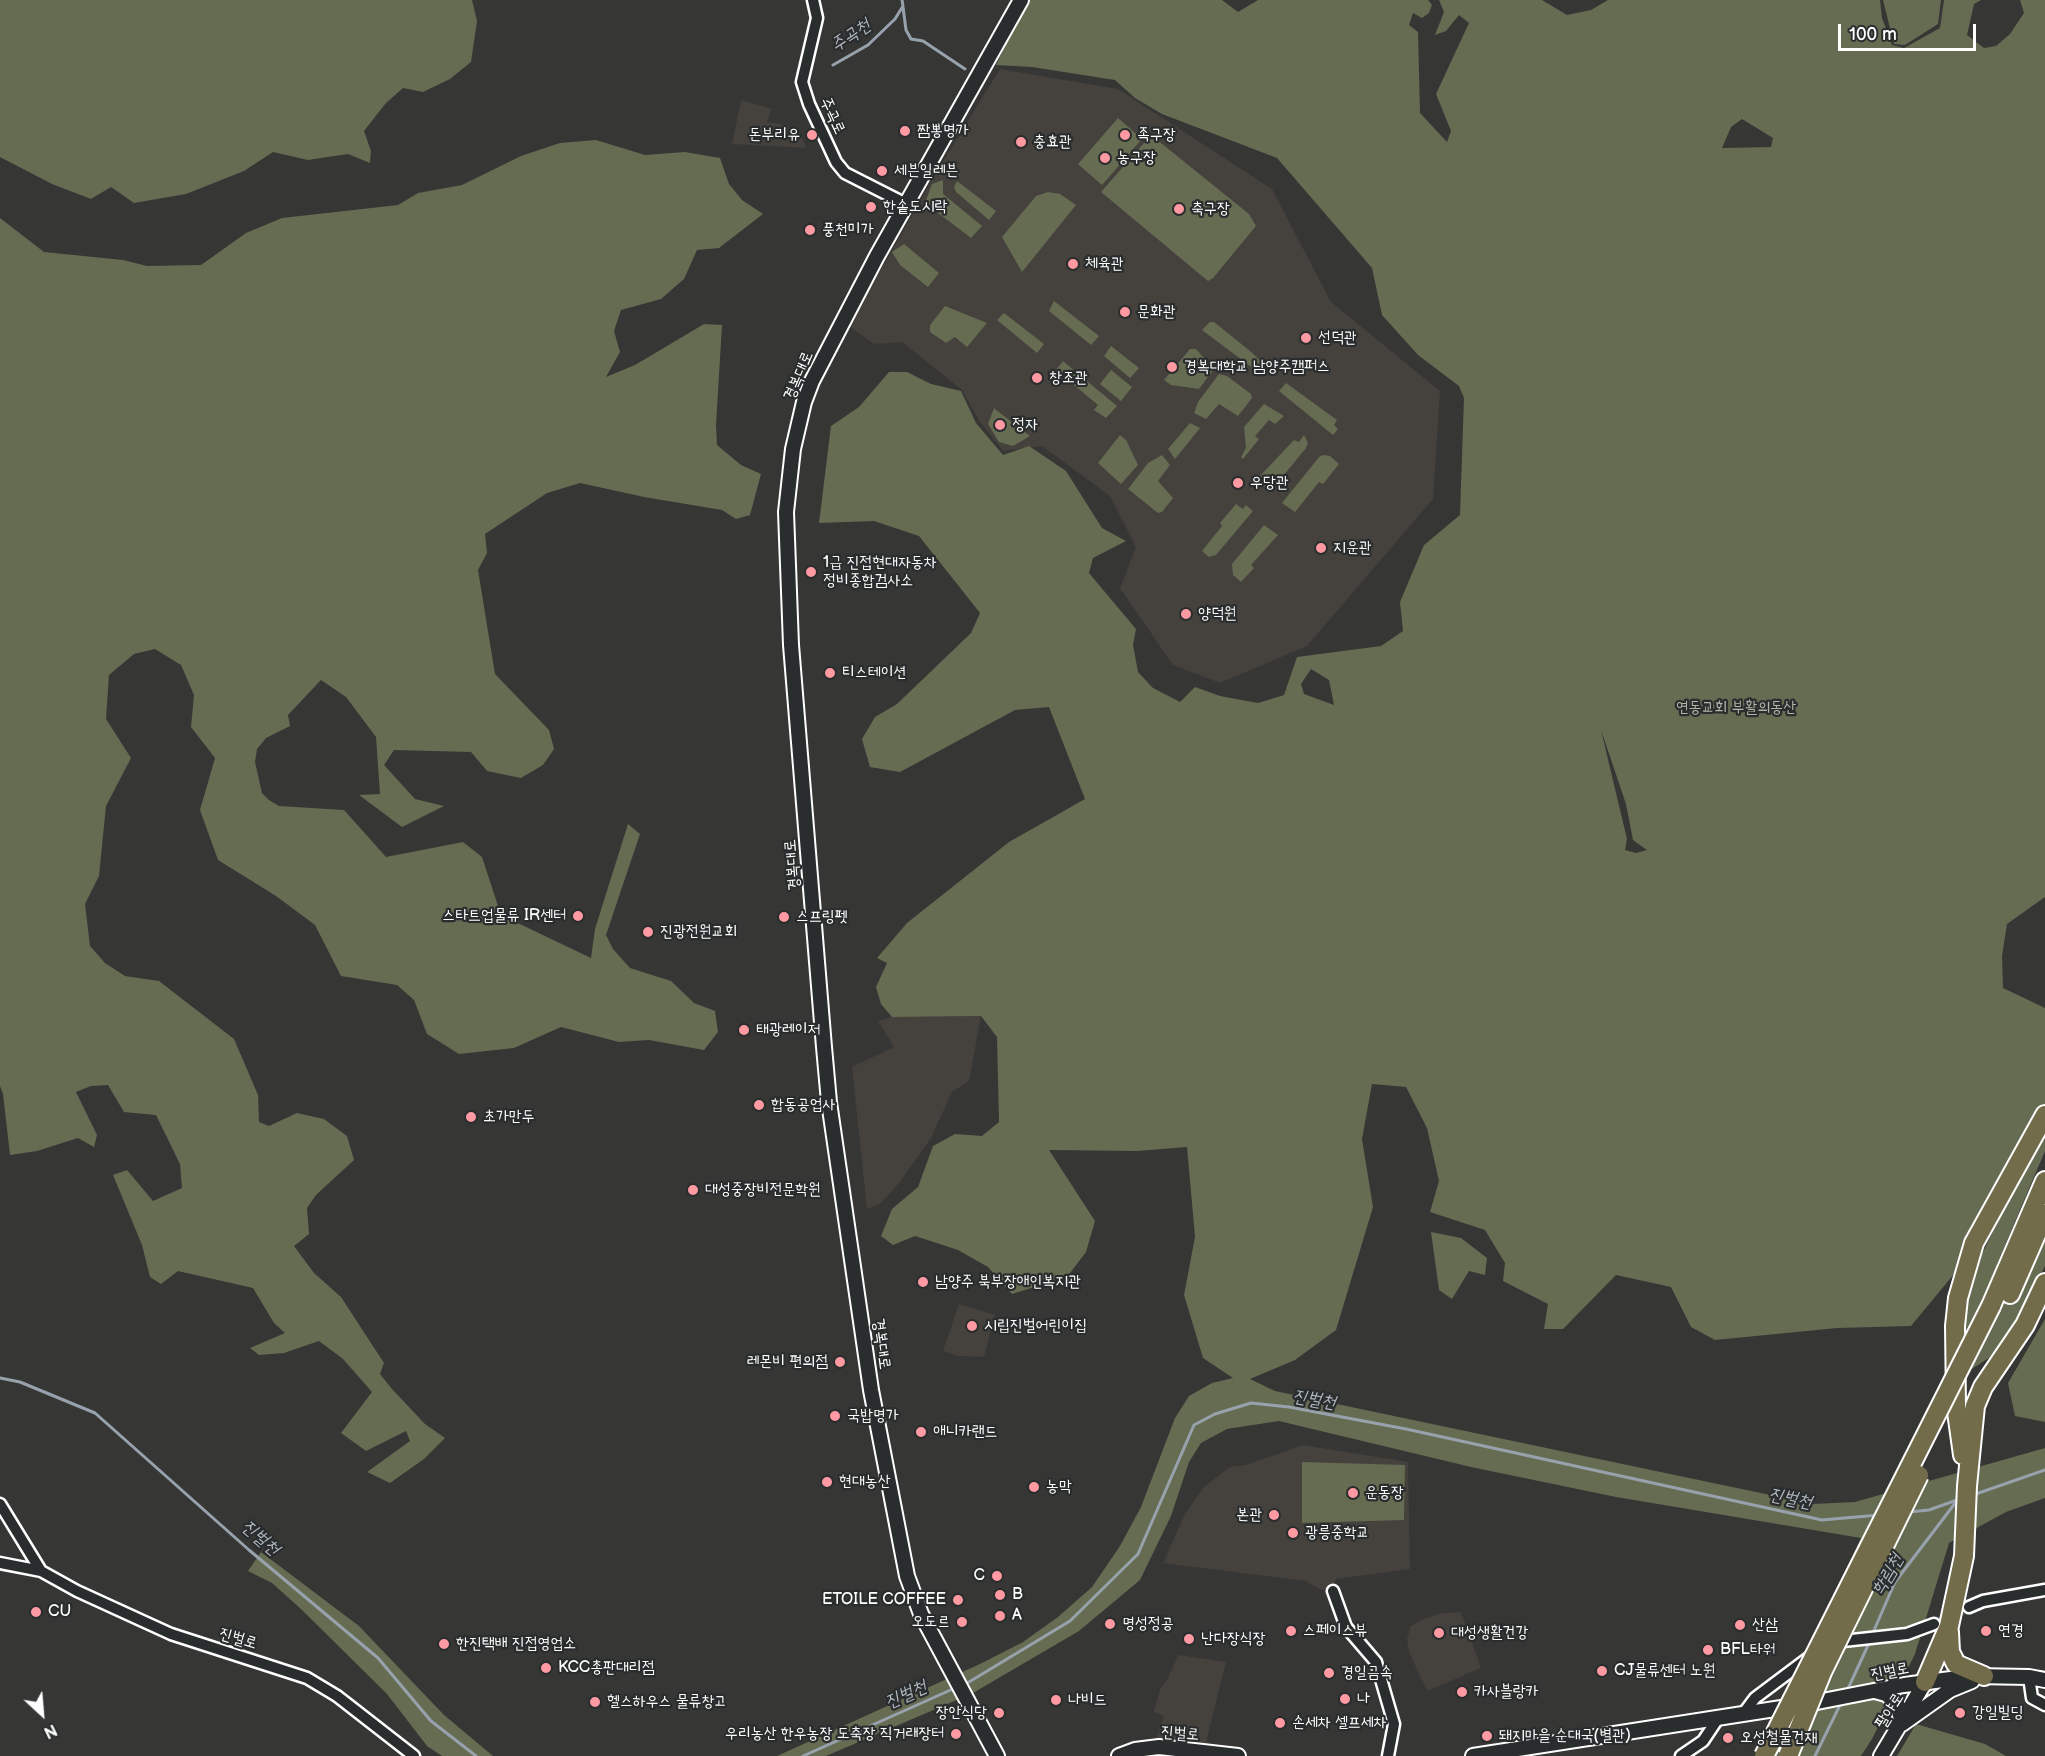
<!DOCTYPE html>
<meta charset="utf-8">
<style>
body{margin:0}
#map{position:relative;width:2045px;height:1756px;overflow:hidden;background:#363635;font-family:"Balsamiq Sans",sans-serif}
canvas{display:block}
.north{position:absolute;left:12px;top:1684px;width:60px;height:60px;-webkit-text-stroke:4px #2a2d2e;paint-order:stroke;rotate:154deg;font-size:16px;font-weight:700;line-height:24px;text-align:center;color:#fff}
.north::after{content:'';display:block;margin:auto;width:21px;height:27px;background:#fff;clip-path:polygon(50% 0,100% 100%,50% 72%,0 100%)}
.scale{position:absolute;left:1838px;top:24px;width:138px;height:27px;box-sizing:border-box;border:3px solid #fff;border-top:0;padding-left:8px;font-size:18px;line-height:21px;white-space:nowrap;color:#fff;-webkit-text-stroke:4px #2a2d2e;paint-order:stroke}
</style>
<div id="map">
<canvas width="2045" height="1756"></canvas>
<div class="north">N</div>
<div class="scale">100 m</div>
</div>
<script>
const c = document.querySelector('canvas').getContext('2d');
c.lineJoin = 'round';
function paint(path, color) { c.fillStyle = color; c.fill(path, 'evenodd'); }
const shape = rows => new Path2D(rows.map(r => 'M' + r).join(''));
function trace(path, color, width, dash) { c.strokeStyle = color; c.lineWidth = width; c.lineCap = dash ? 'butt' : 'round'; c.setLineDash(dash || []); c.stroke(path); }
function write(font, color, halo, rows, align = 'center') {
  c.font = font + ' "Balsamiq Sans","Poor Story",sans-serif'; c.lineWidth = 4.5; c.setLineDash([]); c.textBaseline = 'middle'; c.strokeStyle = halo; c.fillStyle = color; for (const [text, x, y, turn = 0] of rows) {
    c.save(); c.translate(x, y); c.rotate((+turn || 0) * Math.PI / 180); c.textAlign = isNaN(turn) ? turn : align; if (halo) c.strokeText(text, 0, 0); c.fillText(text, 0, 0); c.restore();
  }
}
const built = shape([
 [1000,69,1118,89,1272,189,1331,302,1440,391,1433,499,1307,646,1220,683,1173,665,1120,588,1136,547,1110,496,1042,446,1003,451,980,422,962,390,902,342,874,344,849,326,936,173],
 [741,100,772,109,767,122,787,125,792,135,802,137,806,148,732,144],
 [981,1016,969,1081,952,1092,931,1138,899,1183,880,1204,867,1209,852,1067,894,1047,878,1021,892,1017],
 [959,1304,995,1315,984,1357,958,1356,943,1351],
 [1303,1445,1408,1462,1410,1569,1336,1579,1333,1586,1321,1590,1306,1581,1163,1563,1185,1514,1204,1487,1230,1467,1246,1465],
 [1461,1612,1481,1668,1427,1691,1409,1652,1407,1639,1411,1626,1423,1619,1442,1613],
 [1178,1655,1226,1662,1206,1743,1156,1739,1164,1716,1154,1712,1160,1689,1167,1680]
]);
const green = shape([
 [0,0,472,0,477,21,471,62,450,79,423,92,403,88,386,103,364,131,371,151,370,163,348,154,308,160,273,152,244,171,186,194,134,203,111,187,91,199,52,184,0,157],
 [1028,0,1222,0,1238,12,1258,0,1428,0,1432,5,1429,13,1422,18,1413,13,1409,25,1418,32,1420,113,1447,142,1451,131,1436,94,1469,23,1459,15,1446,31,1435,35,1444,12,1439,0,1542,0,1567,15,1591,10,1608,0,1880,0,1882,18,1892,45,1904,48,1940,28,1944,0,1981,0,1974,4,1967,35,1984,48,1996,46,2010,34,2024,13,2020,0,2045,0,2045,897,2007,924,2002,956,2003,988,2045,1008,2045,1151,1997,1264,2026,1281,2045,1238,2045,1266,2019,1315,1992,1356,1967,1372,1961,1340,1967,1302,1982,1254,2015,1187,1959,1268,1911,1326,1837,1328,1715,1340,1691,1327,1671,1287,1616,1275,1563,1329,1544,1329,1548,1304,1503,1281,1505,1263,1485,1230,1430,1212,1439,1181,1427,1128,1406,1087,1372,1084,1362,1139,1373,1207,1336,1330,1295,1360,1250,1379,1275,1391,1813,1504,1855,1502,2045,1448,2045,1498,2006,1512,1949,1543,1915,1654,1872,1739,1861,1756,1773,1756,1839,1584,1861,1538,1616,1497,1471,1467,1279,1421,1227,1429,1201,1443,1189,1462,1171,1516,1140,1580,1079,1631,973,1693,826,1756,777,1756,980,1664,1023,1642,1058,1617,1092,1587,1120,1546,1141,1507,1175,1418,1189,1396,1212,1383,1233,1378,1203,1358,1184,1295,1195,1237,1187,1147,1137,1151,1049,1150,1095,1221,1086,1252,1067,1277,1012,1294,988,1267,958,1250,915,1236,893,1245,881,1236,892,1209,918,1187,933,1146,955,1134,982,1136,999,1122,997,1037,981,1016,892,1017,881,1004,876,987,887,963,877,958,907,923,1009,842,1085,799,1049,707,1015,710,900,772,870,767,862,739,875,717,897,704,971,633,980,613,919,536,874,521,819,523,831,426,859,407,889,372,907,372,931,384,961,391,976,423,1003,455,1029,446,1066,471,1102,528,1126,541,1093,558,1089,573,1136,629,1133,645,1138,672,1153,688,1180,702,1195,687,1220,696,1258,703,1284,695,1297,657,1381,646,1403,631,1400,602,1424,545,1460,515,1464,398,1459,386,1418,355,1382,315,1372,268,1277,158,1162,114,1135,98,1115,80,1032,67,996,65],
 [1742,119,1773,138,1771,147,1722,148,1731,127],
 [1311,669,1329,680,1334,705,1304,694,1301,684],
 [1601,730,1626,804,1633,840,1647,850,1636,853,1625,850,1627,839],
 [1883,0,1941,0,1938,24,1905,45,1894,44],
 [1118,118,1142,139,1102,185,1078,164],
 [1151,135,1249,214,1256,226,1213,278,1208,281,1101,192],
 [596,140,645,155,685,152,720,158,729,184,742,200,763,214,719,248,697,250,684,279,661,299,621,310,614,331,620,352,606,377,635,365,704,324,722,325,716,425,717,445,741,465,761,474,750,515,736,519,722,510,644,497,580,483,547,493,485,534,487,553,478,570,495,674,549,730,554,749,543,765,521,778,487,771,471,752,394,750,384,765,415,799,444,806,402,827,359,795,380,794,376,737,346,697,321,680,288,715,290,726,266,738,257,749,255,762,262,793,269,800,279,806,344,810,386,857,463,842,482,857,501,915,591,958,595,929,628,824,640,834,606,935,613,949,630,968,671,981,694,1003,715,1011,718,1032,704,1050,649,1040,619,1042,561,1027,514,1048,459,1054,427,1034,414,1000,397,985,341,976,315,925,276,896,218,860,200,810,215,758,191,727,194,695,181,665,155,649,134,654,109,675,106,719,131,758,106,806,99,876,85,904,90,946,105,963,125,976,159,981,234,1039,258,1095,259,1122,269,1126,297,1113,324,1119,347,1136,354,1160,316,1195,307,1208,309,1234,294,1246,314,1273,341,1297,384,1363,380,1374,392,1389,425,1424,445,1438,424,1459,390,1483,367,1472,410,1441,406,1431,366,1451,341,1433,372,1392,343,1359,319,1341,284,1353,259,1355,250,1348,285,1333,274,1323,253,1288,178,1271,161,1284,150,1277,142,1245,113,1175,127,1170,153,1201,182,1188,180,1164,156,1115,124,1112,108,1085,91,1086,76,1092,97,1135,94,1147,78,1138,37,1151,10,1155,3,1094,0,1086,0,218,44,252,123,260,147,266,201,265,246,233,282,218,398,205,418,193,462,185,521,156,560,143],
 [943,180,943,194,982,226,971,238,925,203,932,184],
 [957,181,996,211,989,220,956,192,954,187],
 [1048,192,1060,194,1076,205,1022,272,1002,237,1036,196],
 [904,244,939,273,928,287,900,265,892,252],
 [1054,301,1099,336,1091,345,1049,311],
 [945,306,987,323,967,347,955,337,946,343,930,332,930,325],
 [1004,313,1044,344,1037,353,997,320],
 [1210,322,1214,322,1250,351,1266,366,1262,370,1258,372,1202,330],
 [1111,346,1139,368,1130,378,1104,356],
 [1190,349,1196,349,1214,369,1199,389,1171,385,1164,380],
 [1063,361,1117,406,1106,418,1094,410,1098,405,1056,370],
 [1111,370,1132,387,1121,401,1100,384],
 [1219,374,1227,376,1251,394,1252,398,1238,416,1219,404,1206,419,1194,413,1198,402],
 [1286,383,1337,420,1334,425,1338,429,1333,435,1279,391],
 [1264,404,1284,416,1275,424,1269,420,1255,436,1259,439,1243,459,1241,457,1246,448,1244,427],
 [994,408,995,409,1030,436,1013,446,999,442,988,424],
 [1190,423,1200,428,1175,459,1168,449],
 [1120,435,1126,440,1138,465,1121,484,1098,463],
 [1304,435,1308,443,1306,448,1270,492,1262,485,1265,481,1260,476,1294,440,1299,442],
 [1162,455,1170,465,1158,481,1173,498,1162,512,1158,513,1128,489,1148,463],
 [1324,455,1330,456,1339,464,1323,484,1319,482,1295,512,1282,503,1320,456],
 [1236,504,1243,509,1246,505,1253,511,1216,555,1209,557,1202,551,1222,526,1220,523],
 [1264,525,1278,535,1251,565,1254,568,1241,582,1233,575,1232,564],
 [1431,1232,1461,1238,1487,1258,1485,1275,1469,1271,1452,1299,1439,1290],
 [2045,1319,2045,1422,2015,1416,2008,1383],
 [1302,1462,1405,1465,1404,1520,1302,1523],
 [261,1552,359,1626,444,1715,493,1756,442,1756,427,1746,387,1694,301,1609,272,1583,248,1571],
 [1916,1724,1985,1744,2006,1756,1897,1756]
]);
const stream = shape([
 [903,7,906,30,911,39,923,41,965,69],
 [833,65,868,45,895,19,903,6,902,0],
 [0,1378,20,1382,95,1413,249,1550,378,1658,431,1721,476,1756],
 [1973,1495,2045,1470],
 [1909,1512,1929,1510,1957,1500],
 [1872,1635,1895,1582,1956,1502],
 [964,1685,1070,1621,1138,1554,1194,1425,1215,1414,1251,1403,1289,1407,1406,1429,1822,1520,1879,1515],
 [1846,1693,1870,1641],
 [803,1756,955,1688],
 [1815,1756,1842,1701]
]);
const minorTunnel = shape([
 [1934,1624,1969,1607]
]);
const minor = shape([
 [813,0,817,18,802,82,809,104,836,162,845,173,908,205],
 [0,1504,41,1571],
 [0,1563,41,1571,77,1591,171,1634,307,1678,337,1696,414,1756],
 [1333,1591,1346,1627,1376,1662,1394,1724,1388,1756],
 [1969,1607,1983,1601,2045,1590],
 [1834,1642,1907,1634,1934,1624],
 [2029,1677,2032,1698,2045,1705],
 [1743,1714,1755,1698,1811,1656],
 [1681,1756,1703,1741,1719,1717]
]);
const tertiary = shape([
 [1875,1691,1886,1694,1897,1703,1902,1724],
 [1902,1724,1950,1690,1972,1681],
 [997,1756,921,1614,907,1576,871,1390,829,1102,824,1047,791,645,786,512,793,449,804,402,812,381,877,256,1021,0],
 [1119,1756,1135,1750,1159,1747,1238,1756],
 [1473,1756,1807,1704,1904,1685,1974,1676,2029,1677,2045,1680],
 [1881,1756,1925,1682]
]);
const trunk = shape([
 [2010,1294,2045,1214],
 [1991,1306,2045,1181],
 [1963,1455,1956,1405,1955,1326,1958,1298,1974,1243,2045,1115],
 [1949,1632,1950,1652,1956,1664,1984,1676],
 [1925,1682,1949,1626,1964,1556,1967,1486,1975,1406,1983,1387,2025,1325,2045,1283]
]);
const trunkBridge = shape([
 [1764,1756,1991,1306],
 [1788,1756,1822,1672,1919,1475]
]);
const markers = [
 [905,131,6,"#ff9aa2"],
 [812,135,6,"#ff9aa2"],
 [1125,135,6,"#ff9aa2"],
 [1021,142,6,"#ff9aa2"],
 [1105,158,6,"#ff9aa2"],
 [882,171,6,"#ff9aa2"],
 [871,207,6,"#ff9aa2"],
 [1179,209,6,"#ff9aa2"],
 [810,230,6,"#ff9aa2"],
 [1073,264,6,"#ff9aa2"],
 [1125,312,6,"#ff9aa2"],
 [1306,338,6,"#ff9aa2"],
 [1172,367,6,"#ff9aa2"],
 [1037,378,6,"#ff9aa2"],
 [1000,425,6,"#ff9aa2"],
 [1238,483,6,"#ff9aa2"],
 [1321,548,6,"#ff9aa2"],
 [811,572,6,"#ff9aa2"],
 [1186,614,6,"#ff9aa2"],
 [830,673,6,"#ff9aa2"],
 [578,916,6,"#ff9aa2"],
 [784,917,6,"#ff9aa2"],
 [648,932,6,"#ff9aa2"],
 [744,1030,6,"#ff9aa2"],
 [759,1105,6,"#ff9aa2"],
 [471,1117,6,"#ff9aa2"],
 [693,1190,6,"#ff9aa2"],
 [923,1282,6,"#ff9aa2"],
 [972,1326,6,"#ff9aa2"],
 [840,1362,6,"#ff9aa2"],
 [835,1416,6,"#ff9aa2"],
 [921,1432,6,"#ff9aa2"],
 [827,1482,6,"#ff9aa2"],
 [1034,1487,6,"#ff9aa2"],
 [1353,1493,6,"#ff9aa2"],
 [1274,1515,6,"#ff9aa2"],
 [1293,1533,6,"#ff9aa2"],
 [997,1576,6,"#ff9aa2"],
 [1000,1595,6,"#ff9aa2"],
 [958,1600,6,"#ff9aa2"],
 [36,1612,6,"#ff9aa2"],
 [1000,1616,6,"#ff9aa2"],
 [962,1622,6,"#ff9aa2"],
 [1110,1624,6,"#ff9aa2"],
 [1740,1625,6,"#ff9aa2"],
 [1291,1631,6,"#ff9aa2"],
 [1986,1631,6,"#ff9aa2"],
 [1439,1633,6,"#ff9aa2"],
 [1189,1639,6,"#ff9aa2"],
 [444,1644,6,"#ff9aa2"],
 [1708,1650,6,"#ff9aa2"],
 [546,1668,6,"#ff9aa2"],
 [1602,1671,6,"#ff9aa2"],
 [1329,1673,6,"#ff9aa2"],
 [1462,1692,6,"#ff9aa2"],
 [1345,1699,6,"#ff9aa2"],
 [1056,1700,6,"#ff9aa2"],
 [595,1702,6,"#ff9aa2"],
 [999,1713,6,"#ff9aa2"],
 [1960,1713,6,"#ff9aa2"],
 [1280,1723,6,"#ff9aa2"],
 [956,1734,6,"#ff9aa2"],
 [1487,1736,6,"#ff9aa2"],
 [1728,1738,6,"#ff9aa2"]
];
const streetNames = [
 ["주곡로",832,116,65],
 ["경복대로",799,376,-67],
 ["경복대로",793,865,-95],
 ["경복대로",881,1344,82],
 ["진벌로",238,1639,17],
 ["진벌로",1890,1672,-11],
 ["팔야로",1890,1711,-58],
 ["진벌로",1180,1734,5]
];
const poiNames = [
 ["짬뽕명가",917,131],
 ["돈부리유",800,135,"right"],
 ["족구장",1137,135],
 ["충효관",1033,142],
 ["농구장",1117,158],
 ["세븐일레븐",894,171],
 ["한솥도시락",883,207],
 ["축구장",1191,209],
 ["풍천미가",822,230],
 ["체육관",1085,264],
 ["문화관",1137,312],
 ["선덕관",1318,338],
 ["경복대학교 남양주캠퍼스",1184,367],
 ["창조관",1049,378],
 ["정자",1012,425],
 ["우당관",1250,483],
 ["지운관",1333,548],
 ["1급 진접현대자동차",823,563],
 ["정비종합검사소",823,581],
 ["양덕원",1198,614],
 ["티스테이션",842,673],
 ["스타트업물류 IR센터",566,916,"right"],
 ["스프링펫",796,917],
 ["진광전원교회",660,932],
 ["태광레이저",756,1030],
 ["합동공업사",771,1105],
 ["초가만두",483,1117],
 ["대성중장비전문학원",705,1190],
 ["남양주 북부장애인복지관",935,1282],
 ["시립진벌어린이집",984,1326],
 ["레몬비 편의점",828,1362,"right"],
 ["국밥명가",847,1416],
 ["애니카랜드",933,1432],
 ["현대농산",839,1482],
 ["농막",1046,1487],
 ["운동장",1365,1493],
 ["본관",1262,1515,"right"],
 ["광릉중학교",1305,1533],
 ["C",985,1576,"right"],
 ["B",1012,1595],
 ["ETOILE COFFEE",946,1600,"right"],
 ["CU",48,1612],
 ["A",1012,1616],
 ["오도르",950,1622,"right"],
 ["명성정공",1122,1624],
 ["산삼",1752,1625],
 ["스페이스뷰",1303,1631],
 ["연경",1998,1631],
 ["대성생활건강",1451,1633],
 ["난다장식장",1201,1639],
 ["한진택배 진접영업소",456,1644],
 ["BFL타워",1720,1650],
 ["KCC총판대리점",558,1668],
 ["CJ물류센터 노원",1614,1671],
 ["경일금속",1341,1673],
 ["카사블랑카",1474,1692],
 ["나",1357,1699],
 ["나비드",1068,1700],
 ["헬스하우스 물류창고",607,1702],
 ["장안식당",987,1713,"right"],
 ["강일빌딩",1972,1713],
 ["손세차 셀프세차",1292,1723],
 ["우리농산 한우농장 도축장 직거래장터",944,1734,"right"],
 ["돼지마을 순대국(별관)",1499,1736],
 ["오성철물건재",1740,1738]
];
const parkNames = [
 ["연동교회 부활의동산",1736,708]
];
const waterNames = [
 ["주곡천",851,36,-34],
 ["진벌천",1314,1400,10],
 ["진벌천",1790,1499,12],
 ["진벌천",260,1538,41],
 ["학림천",1888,1575,-59],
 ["진벌천",906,1695,-24]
];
paint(built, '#45413d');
paint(green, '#656c52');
trace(stream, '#98a2ac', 3);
trace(minorTunnel, '#4a4a49', 10, [10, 5]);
trace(minor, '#fff', 15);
trace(tertiary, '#fff', 18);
trace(trunk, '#fff', 22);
trace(minor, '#2a2d2e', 10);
trace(tertiary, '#2a2d2e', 14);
trace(trunk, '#736c4b', 18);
trace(trunkBridge, '#fff', 22, []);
trace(trunkBridge, '#736c4b', 18);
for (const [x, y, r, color] of markers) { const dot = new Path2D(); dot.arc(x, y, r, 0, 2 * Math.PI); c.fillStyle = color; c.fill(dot); trace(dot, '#2a2d2e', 2); }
write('16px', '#fff', '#2a2d2e', streetNames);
write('16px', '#fff', '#2a2d2e', poiNames, 'left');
write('16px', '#b2b6a8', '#2a2d2e', parkNames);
write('italic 18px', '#b2b9c1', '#2a2d2e', waterNames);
</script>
